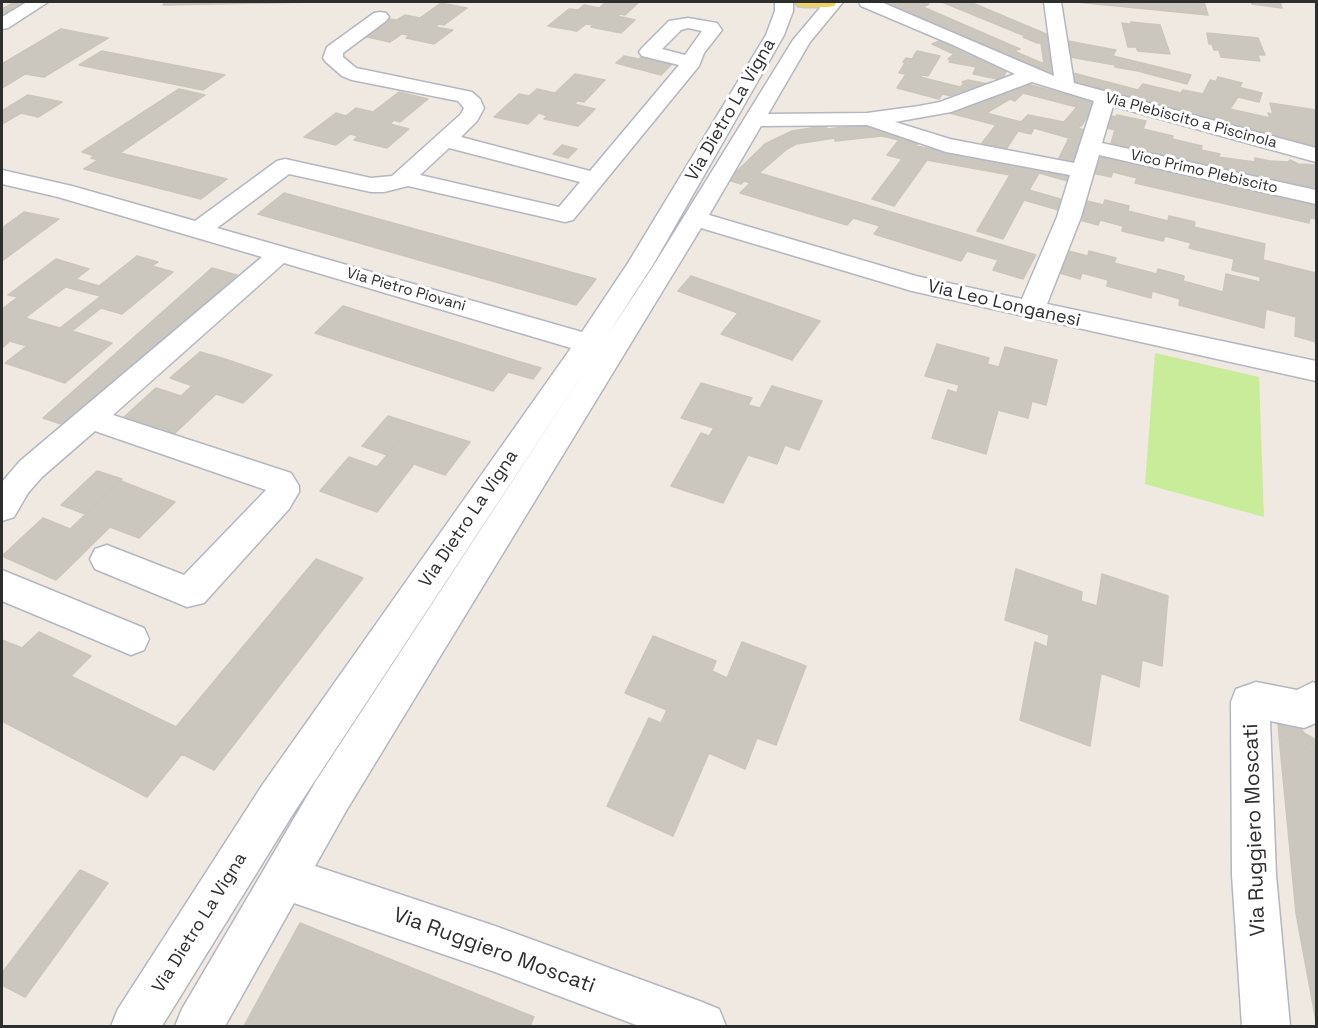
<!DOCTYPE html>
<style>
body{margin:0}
#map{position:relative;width:1318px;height:1028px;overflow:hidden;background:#efe9e1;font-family:"Space Grotesk",sans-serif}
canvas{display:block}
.frame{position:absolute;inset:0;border:3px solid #2e2e2e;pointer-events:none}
</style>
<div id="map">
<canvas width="1318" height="1028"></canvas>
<div class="frame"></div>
</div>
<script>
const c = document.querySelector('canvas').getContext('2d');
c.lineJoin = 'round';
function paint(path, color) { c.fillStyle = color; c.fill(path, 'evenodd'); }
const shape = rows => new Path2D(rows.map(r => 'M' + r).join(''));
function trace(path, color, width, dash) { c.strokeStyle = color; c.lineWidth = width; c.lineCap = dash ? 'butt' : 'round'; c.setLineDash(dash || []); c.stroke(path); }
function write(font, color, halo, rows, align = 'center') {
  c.font = font + ' "Space Grotesk",sans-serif'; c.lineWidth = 6; c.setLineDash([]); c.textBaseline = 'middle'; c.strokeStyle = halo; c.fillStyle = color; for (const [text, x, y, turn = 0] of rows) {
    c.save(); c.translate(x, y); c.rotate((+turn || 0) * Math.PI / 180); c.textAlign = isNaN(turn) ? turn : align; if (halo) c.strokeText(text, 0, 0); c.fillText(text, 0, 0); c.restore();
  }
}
const pitch = shape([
 [1155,353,1259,377,1264,517,1145,484]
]);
const building = shape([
 [165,2,315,2,163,5,165,2],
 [606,2,639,2,625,15,620,14,617,16,635,20,621,33,591,27,594,25,586,24,577,31,548,26,569,9,578,10,584,5,599,8,606,2],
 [884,2,913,4,921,2,929,4,923,7,1020,49,1014,51,1044,64,1041,43,1037,43,1023,37,1025,36,942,2,970,2,1058,39,1063,80,884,2],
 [1076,2,1204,2,1208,15,1076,2],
 [1251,2,1280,2,1282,8,1252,4,1251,2],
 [13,3,22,4,2,15,2,9,13,3],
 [441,3,467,8,444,25,439,24,435,27,453,30,434,44,406,38,409,35,402,34,390,42,363,36,388,19,397,20,405,15,420,18,441,3],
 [1131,22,1160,25,1170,54,1138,51,1136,47,1128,47,1122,23,1131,24,1131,22],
 [61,29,108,38,44,77,25,74,2,88,2,64,61,29],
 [1207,33,1258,38,1265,55,1258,55,1260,61,1221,57,1219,50,1214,50,1212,44,1209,44,1207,33],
 [945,39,1008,68,1002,80,973,74,976,67,949,62,951,60,948,59,954,54,932,44,945,39],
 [1068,41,1116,50,1113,56,1191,75,1187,84,1138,71,1115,67,1115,65,1070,57,1068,41],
 [102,51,225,75,203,90,79,65,102,51],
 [917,51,940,56,928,76,922,75,920,77,960,87,964,84,962,82,968,80,994,85,969,93,965,92,956,97,942,94,939,99,897,88,906,74,899,73,905,63,903,62,906,58,912,59,917,51],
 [624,56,639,59,641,57,672,64,661,75,616,63,624,56],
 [1073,73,1138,90,1143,84,1181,93,1183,90,1203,94,1210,80,1262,93,1259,102,1238,97,1230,109,1270,118,1268,113,1273,114,1270,103,1316,110,1316,146,1075,83,1073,73],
 [575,74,605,80,584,102,578,101,574,104,595,109,578,126,544,119,547,116,539,113,528,124,494,117,519,94,529,96,537,89,555,93,575,74],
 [1218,77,1242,83,1239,88,1216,82,1218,77],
 [1023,83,1096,102,1082,125,1077,128,1093,132,1079,165,1058,160,1069,138,1034,128,1031,134,1018,131,1005,151,982,143,996,125,942,111,1023,83],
 [1023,93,1077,107,1064,122,1028,115,1021,122,986,113,1010,99,1015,101,1023,93],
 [179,89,205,95,120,153,227,179,201,199,84,169,98,160,91,158,95,156,82,152,179,89],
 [399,92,428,99,400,122,394,120,390,124,409,129,387,148,354,140,358,136,350,134,336,145,304,137,336,113,346,116,356,108,373,112,399,92],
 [28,95,62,102,38,117,21,113,2,124,2,111,28,95],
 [1117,115,1146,121,1143,129,1173,136,1172,139,1202,146,1201,150,1220,154,1218,157,1255,162,1255,158,1270,161,1288,162,1290,160,1298,164,1316,165,1316,189,1111,143,1115,130,1107,128,1111,116,1116,117,1117,115],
 [870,124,922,138,916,146,1078,175,1075,183,1039,173,1029,190,1067,201,1062,211,1024,200,1003,239,977,231,1010,175,927,160,894,206,872,199,902,159,887,155,899,140,882,136,835,141,835,138,796,144,787,149,759,173,1036,255,1023,279,993,270,998,260,967,251,961,261,874,234,880,226,853,218,847,225,740,193,750,183,744,181,741,184,728,180,765,144,792,131,824,126,828,129,870,124],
 [562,145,577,149,568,158,553,154,562,145],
 [1098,155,1117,159,1118,155,1141,161,1140,165,1178,173,1179,169,1204,175,1203,179,1245,188,1245,184,1270,189,1270,194,1310,203,1310,198,1316,200,1316,219,1310,218,1309,223,1135,183,1137,178,1113,172,1111,177,1092,173,1098,155],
 [284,193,596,279,576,305,258,214,284,193],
 [1083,200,1103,205,1105,200,1129,206,1128,211,1168,221,1169,216,1195,222,1194,227,1265,244,1263,260,1316,273,1316,342,1295,336,1296,317,1266,309,1264,328,1179,305,1180,299,1152,291,1151,298,1107,286,1108,280,1082,273,1080,279,1060,273,1068,251,1088,256,1089,251,1116,258,1114,263,1157,274,1158,269,1184,276,1183,281,1223,292,1226,274,1260,282,1260,277,1232,270,1234,259,1189,248,1191,243,1165,236,1163,241,1122,231,1123,226,1100,220,1098,225,1076,219,1083,200],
 [24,212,59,219,2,261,2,228,24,212],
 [137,256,158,262,152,266,173,272,122,314,101,308,72,331,112,343,65,383,5,363,27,346,10,341,2,348,2,309,18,297,8,295,56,259,89,269,25,318,60,328,110,289,99,286,137,256],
 [212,268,237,275,64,425,43,418,212,268],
 [691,276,820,321,792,360,721,334,738,313,678,291,691,276],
 [75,279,99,286,110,289,100,296,66,287,75,279],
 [343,306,517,361,493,391,315,333,343,306],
 [937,344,989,358,987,364,999,367,1005,347,1057,360,1046,405,1032,401,1028,418,998,410,986,454,932,438,948,390,957,393,959,385,925,376,937,344],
 [200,352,222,358,193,386,170,378,200,352],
 [222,358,272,375,243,403,216,394,173,435,124,417,156,388,181,396,222,358],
 [517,361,541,368,533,379,508,372,517,361],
 [701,383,752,398,748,405,760,408,772,386,822,401,799,450,785,445,777,464,748,455,723,503,671,486,701,433,709,436,714,428,681,418,701,383],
 [388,416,413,424,387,455,362,446,388,416],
 [413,424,470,442,445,475,414,464,377,512,320,491,349,457,377,467,413,424],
 [97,471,122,479,85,514,61,505,97,471],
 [121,481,175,502,139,538,110,527,56,580,2,556,43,518,70,529,121,481],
 [316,559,363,578,214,770,182,754,147,797,2,721,2,666,17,650,176,727,316,559],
 [1016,569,1082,592,1081,601,1097,606,1102,574,1168,596,1162,666,1142,660,1139,687,1101,673,1090,746,1020,720,1035,642,1047,647,1049,635,1005,620,1016,569],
 [39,632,91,656,71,676,17,650,2,666,2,640,22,648,39,632],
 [653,636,716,661,712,671,727,678,742,642,806,666,776,745,757,738,745,769,709,753,673,836,607,806,649,718,661,723,667,710,625,693,653,636],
 [1286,720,1297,723,1304,733,1316,740,1316,753,1279,736,1278,723,1286,720],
 [1279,736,1316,753,1316,1021,1296,913,1279,736],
 [80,870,108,883,25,997,2,985,2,973,80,870],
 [300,923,534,1017,530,1026,244,1026,300,923]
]);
const minor = shape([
 [27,2,48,2,8,28,2,29,2,17,27,2],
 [775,2,793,2,793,11,784,35,654,263,605,339,654,265,793,40,825,2,843,2,810,42,768,114,867,113,919,106,940,102,1015,74,953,45,861,6,859,2,881,2,1054,76,1044,2,1061,2,1074,83,1316,148,1316,162,1113,106,1102,143,1316,190,1316,204,1099,155,1081,217,1047,304,1316,361,1316,381,912,291,701,228,346,811,315,866,495,926,702,1002,719,1009,726,1026,639,1026,495,972,294,903,225,1026,175,1026,182,1009,316,781,595,355,293,814,162,1026,111,1026,118,1009,263,784,571,348,284,263,113,415,291,473,299,486,299,492,289,509,204,603,187,607,95,569,90,559,95,549,107,545,184,575,266,490,95,431,42,477,28,493,14,517,2,521,2,482,20,461,262,257,58,197,2,184,2,170,72,186,195,221,277,161,285,159,371,178,392,176,461,114,464,108,458,101,352,80,342,76,326,62,323,58,327,47,374,13,380,12,386,13,389,17,386,21,343,53,343,57,356,68,472,92,480,99,484,108,477,121,461,137,590,171,679,65,642,56,639,52,642,48,669,21,688,18,717,23,722,30,704,53,699,66,573,220,565,222,408,186,384,192,371,192,289,174,217,228,582,332,628,263,766,35,775,11,775,2],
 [688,28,702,31,685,55,662,49,681,30,688,28],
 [1032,82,1094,101,1074,163,950,139,895,122,951,112,1032,82],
 [867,125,946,152,1070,175,1057,217,1022,299,916,276,709,215,761,126,867,125],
 [449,148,580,182,559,207,420,175,449,148],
 [2,570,144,628,149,639,144,650,131,655,2,601,2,570],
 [1256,682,1297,690,1313,682,1316,684,1316,723,1304,728,1270,721,1276,875,1290,1026,1242,1026,1232,875,1231,702,1236,689,1256,682]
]);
const major = shape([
 [795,2,837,2,834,6,828,7,804,7,798,6,795,2]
]);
const farStreetnames = [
 ["Via Plebiscito a Piscinola",1191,121,15],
 ["Vico Primo Plebiscito",1204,172,13],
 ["Via Pietro Piovani",406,290,16]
];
const streetNames = [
 ["Via Dietro La Vigna",731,110,-60],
 ["Via Leo Longanesi",1004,304,13],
 ["Via Dietro La Vigna",469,519,-56],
 ["Via Dietro La Vigna",200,923,-58]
];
const nearStreetnames = [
 ["Via Ruggiero Moscati",1255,830,-92],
 ["Via Ruggiero Moscati",494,951,20]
];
paint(pitch, '#c9ec9a');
paint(building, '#cbc7bf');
trace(building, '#cbc5ba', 1.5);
trace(minor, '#b4b7c1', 3);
trace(major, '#c9c9c9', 3);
paint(minor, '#fff');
paint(major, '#f2d163');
write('15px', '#2e2e2e', '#fff', farStreetnames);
write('18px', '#2e2e2e', '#fff', streetNames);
write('21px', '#2e2e2e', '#fff', nearStreetnames);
</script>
